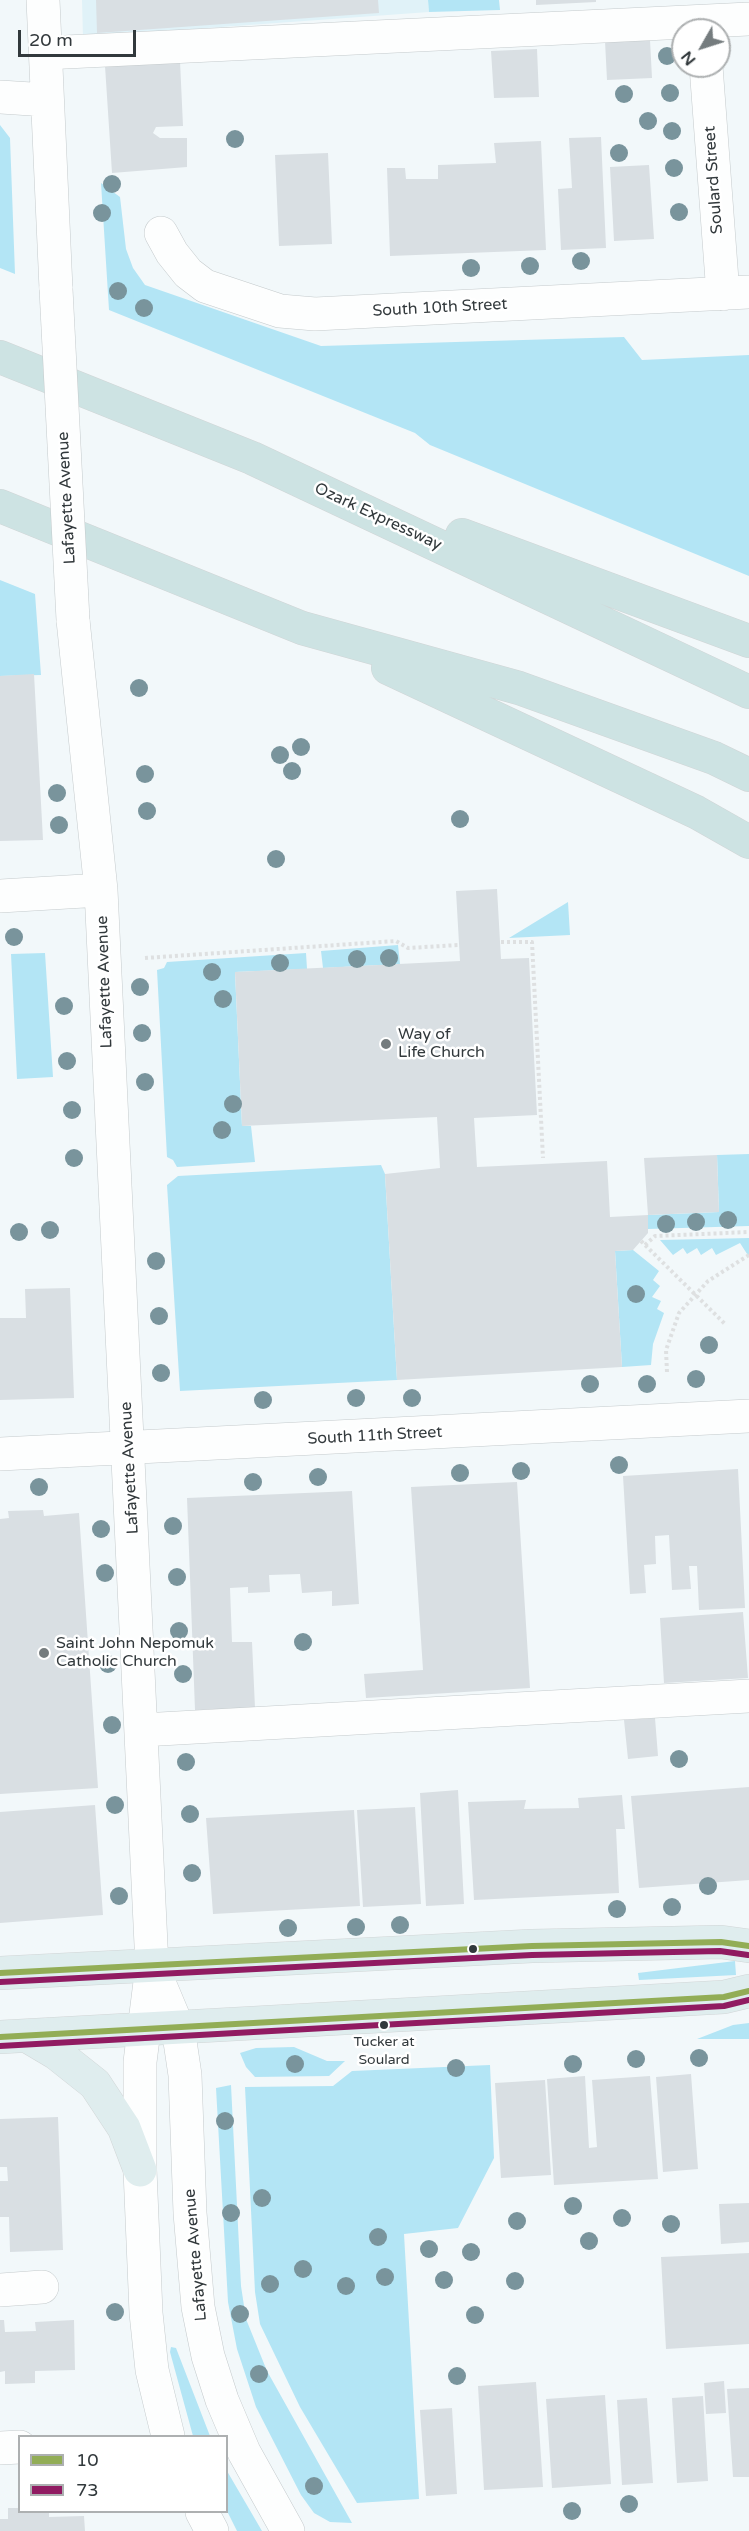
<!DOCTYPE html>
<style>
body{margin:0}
#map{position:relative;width:749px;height:2531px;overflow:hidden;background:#f2f8fa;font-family:"Varela Round",sans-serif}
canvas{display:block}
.legend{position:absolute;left:18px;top:2435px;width:210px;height:78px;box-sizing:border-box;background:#fff;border:2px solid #adb0b1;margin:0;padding:8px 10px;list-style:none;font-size:18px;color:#32393c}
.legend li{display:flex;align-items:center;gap:12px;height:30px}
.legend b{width:30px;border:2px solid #adb0b1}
.north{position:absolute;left:671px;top:18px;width:60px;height:60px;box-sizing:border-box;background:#fff;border:2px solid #adb0b1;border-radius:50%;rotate:231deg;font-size:16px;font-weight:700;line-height:24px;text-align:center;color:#32393c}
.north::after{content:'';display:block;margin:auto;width:21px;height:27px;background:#757c7e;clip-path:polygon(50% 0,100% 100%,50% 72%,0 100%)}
.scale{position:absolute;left:18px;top:30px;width:118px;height:27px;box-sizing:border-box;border:3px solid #32393c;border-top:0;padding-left:8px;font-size:18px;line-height:21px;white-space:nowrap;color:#32393c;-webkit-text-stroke:4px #fff;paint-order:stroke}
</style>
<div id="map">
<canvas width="749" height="2531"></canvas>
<ul class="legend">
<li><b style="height:8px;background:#92ad56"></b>10</li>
<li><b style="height:8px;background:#901b61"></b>73</li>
</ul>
<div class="north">N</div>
<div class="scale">20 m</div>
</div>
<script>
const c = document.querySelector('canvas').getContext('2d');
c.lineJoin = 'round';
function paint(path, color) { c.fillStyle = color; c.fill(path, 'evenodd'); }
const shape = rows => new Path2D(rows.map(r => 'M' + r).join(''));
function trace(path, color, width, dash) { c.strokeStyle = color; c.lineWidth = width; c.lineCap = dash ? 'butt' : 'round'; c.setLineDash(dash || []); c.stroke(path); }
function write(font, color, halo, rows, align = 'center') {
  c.font = font + ' "Varela Round",sans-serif'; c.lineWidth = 5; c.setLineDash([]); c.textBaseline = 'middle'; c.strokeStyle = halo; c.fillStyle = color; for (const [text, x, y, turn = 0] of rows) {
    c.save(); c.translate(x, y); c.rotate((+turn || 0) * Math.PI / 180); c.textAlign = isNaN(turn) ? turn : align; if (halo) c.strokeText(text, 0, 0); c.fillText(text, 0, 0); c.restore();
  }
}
const built = shape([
 [82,0,428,0,429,12,83,37]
]);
const green = shape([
 [428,0,499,0,500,10,429,12],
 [0,125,10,138,15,274,0,268],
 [101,183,120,197,126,249,133,268,145,285,321,346,624,337,642,360,749,355,749,576,430,445,415,433,109,310],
 [0,580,35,594,41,675,0,676],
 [568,902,570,935,509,938],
 [398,945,400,964,323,968,321,951],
 [45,953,53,1077,17,1079,11,954],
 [306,953,307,969,235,972,242,1126,251,1126,255,1162,177,1167,173,1160,167,1157,157,970,164,968,167,962],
 [749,1154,749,1226,648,1229,648,1215,719,1212,717,1155],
 [381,1165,385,1174,397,1380,180,1391,167,1185,178,1176],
 [749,1238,749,1257,740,1243,716,1255,712,1248,701,1255,697,1248,687,1254,683,1248,673,1255,660,1240],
 [633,1250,659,1271,653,1280,660,1286,652,1297,661,1301,657,1309,664,1313,653,1344,651,1365,622,1367,615,1251],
 [735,1961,736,1975,639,1980,638,1973],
 [749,2023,749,2039,697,2039,733,2025],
 [294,2047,327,2061,345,2061,329,2076,255,2077,246,2067,240,2053,256,2048],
 [490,2065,494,2158,458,2228,404,2234,419,2499,357,2503,300,2407,260,2324,255,2292,245,2087,333,2086,352,2071],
 [231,2085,241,2286,246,2319,267,2371,352,2523,330,2522,314,2513,301,2495,256,2407,237,2349,228,2302,216,2088],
 [171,2347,176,2348,210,2436,193,2436,170,2352],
 [226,2470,227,2471,262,2531,237,2531,227,2511]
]);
const building = shape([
 [96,0,378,0,379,13,97,33],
 [536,0,596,0,596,2,536,5],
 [650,40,652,78,607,80,605,41],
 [537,49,539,97,494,98,491,51],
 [180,61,183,126,156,127,153,133,160,138,187,138,187,167,112,173,105,66],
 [601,137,606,248,561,250,558,189,572,188,569,138],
 [541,141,546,250,390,256,387,168,405,168,406,179,438,179,438,165,496,163,494,143],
 [328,153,332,244,279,246,275,155],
 [649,165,654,239,614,241,610,167],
 [34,674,43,840,0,841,0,676],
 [497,889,501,959,529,958,537,1115,474,1118,477,1167,607,1161,610,1217,648,1215,648,1233,633,1250,615,1251,622,1367,397,1380,385,1174,440,1168,437,1117,242,1126,235,972,460,961,456,891],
 [717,1155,719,1212,648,1215,644,1158],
 [70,1288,74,1398,0,1400,0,1318,26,1318,25,1289],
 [738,1469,745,1608,699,1610,697,1566,689,1566,691,1589,672,1590,669,1535,655,1536,656,1564,644,1565,646,1593,630,1594,623,1476],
 [517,1482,530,1688,366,1698,364,1674,423,1670,411,1487],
 [352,1491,359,1604,332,1606,332,1591,302,1593,300,1574,269,1575,270,1592,248,1593,248,1587,230,1588,232,1642,252,1642,255,1708,195,1710,187,1498],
 [43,1510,44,1516,79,1513,98,1788,0,1794,0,1519,9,1518,8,1511],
 [743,1612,748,1678,664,1683,660,1618],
 [655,1718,658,1756,628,1759,624,1720],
 [749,1787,749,1880,639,1888,631,1796],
 [458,1790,464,1904,426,1906,420,1793],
 [622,1795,625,1829,616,1829,619,1893,474,1900,468,1802,526,1800,524,1809,579,1808,578,1798],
 [95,1805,103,1915,0,1923,0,1812],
 [415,1807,421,1904,363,1907,357,1810],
 [354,1810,360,1906,213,1914,206,1818],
 [691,2074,698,2169,663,2172,656,2077],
 [585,2076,589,2148,597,2147,592,2080,650,2076,658,2179,554,2185,547,2079],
 [545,2080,551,2175,501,2178,495,2083],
 [58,2117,63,2250,10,2252,9,2217,0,2217,0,2181,8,2181,7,2167,0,2167,0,2119],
 [749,2203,749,2242,721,2244,719,2204],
 [749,2253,749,2344,666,2349,661,2257],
 [0,2320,4,2320,5,2332,36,2331,35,2322,74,2320,75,2370,35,2371,35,2383,5,2384,5,2371,0,2372],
 [724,2381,726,2413,706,2414,704,2383],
 [536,2382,543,2487,484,2490,478,2386],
 [749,2388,749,2477,733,2477,727,2389],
 [605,2395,611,2484,552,2488,546,2399],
 [703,2396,708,2481,677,2483,672,2398],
 [647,2398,653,2483,622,2485,617,2400],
 [452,2408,457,2494,426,2496,420,2410],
 [8,2508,20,2508,20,2512,49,2512,49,2517,84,2516,85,2531,0,2531,0,2519,8,2519]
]);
const path = shape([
 [501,942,532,942,543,1158],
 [145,958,396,941,408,948,459,945],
 [641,1241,726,1325],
 [645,1245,655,1236,749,1232],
 [667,1372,666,1350,679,1313,708,1281,749,1255]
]);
const minor = shape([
 [43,0,56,289],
 [45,53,749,19],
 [706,66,723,294],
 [0,97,47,100],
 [161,233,172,253,188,273,205,286,280,311,315,314,749,292],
 [73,620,101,890,152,1966,140,2062,140,2170,146,2313,152,2370,168,2436],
 [0,896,101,890],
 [0,1454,749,1416],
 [142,1730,749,1696],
 [152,1966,178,2028,185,2075,190,2213,198,2307,208,2356,222,2400,244,2452,288,2531],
 [0,2290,42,2287],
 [0,2448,20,2447],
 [202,2512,212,2531]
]);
const major = shape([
 [0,1973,532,1946,721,1942,749,1946],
 [0,2037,724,1997,749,1991],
 [29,2037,56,2053,95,2084,124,2128,140,2170]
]);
const highway = shape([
 [0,357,252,458,749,692],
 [0,506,302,628,519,688,714,758,749,775],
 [462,535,749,641],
 [388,668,696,812,749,842]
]);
const minorBridge = shape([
 [56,289,73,620]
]);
const bus1 = shape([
 [0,1973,532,1946,721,1942,749,1946],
 [0,2037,724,1997,749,1991]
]);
const bus2 = shape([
 [0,1982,532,1955,720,1951,748,1955],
 [0,2046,724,2006,749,2000]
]);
const trees = [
 [667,56],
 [670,93],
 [624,94],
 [648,121],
 [672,131],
 [235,139],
 [619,153],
 [674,168],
 [112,184],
 [679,212],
 [102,213],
 [581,261],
 [530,266],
 [471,268],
 [118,291],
 [144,308],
 [139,688],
 [301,747],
 [280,755],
 [292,771],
 [145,774],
 [57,793],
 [147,811],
 [460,819],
 [59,825],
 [276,859],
 [14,937],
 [389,958],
 [357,959],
 [280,963],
 [212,972],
 [140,987],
 [223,999],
 [64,1006],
 [142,1033],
 [67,1061],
 [145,1082],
 [233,1104],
 [72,1110],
 [222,1130],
 [74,1158],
 [728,1220],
 [696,1222],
 [666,1224],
 [50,1230],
 [19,1232],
 [156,1261],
 [636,1294],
 [159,1316],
 [709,1345],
 [161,1373],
 [696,1379],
 [590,1384],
 [647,1384],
 [356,1398],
 [412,1398],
 [263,1400],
 [619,1465],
 [521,1471],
 [460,1473],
 [318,1477],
 [253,1482],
 [39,1487],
 [173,1526],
 [101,1529],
 [105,1573],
 [177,1577],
 [179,1631],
 [303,1642],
 [108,1664],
 [183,1674],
 [112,1725],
 [679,1759],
 [186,1762],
 [115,1805],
 [190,1814],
 [192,1873],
 [708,1886],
 [119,1896],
 [672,1907],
 [617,1909],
 [400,1925],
 [356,1927],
 [288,1928],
 [699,2058],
 [636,2059],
 [295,2064],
 [573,2064],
 [456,2068],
 [225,2121],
 [262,2198],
 [573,2206],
 [231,2213],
 [622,2218],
 [517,2221],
 [671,2224],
 [378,2237],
 [589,2241],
 [429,2249],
 [471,2252],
 [303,2269],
 [385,2277],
 [444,2280],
 [515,2281],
 [270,2284],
 [346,2286],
 [115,2312],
 [240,2314],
 [475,2315],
 [259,2374],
 [457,2376],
 [314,2486],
 [629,2504],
 [572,2511]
];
const markers = [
 [386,1044,6,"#757c7e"],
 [44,1653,6,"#757c7e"],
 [473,1949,5,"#32393c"],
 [384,2025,5,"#32393c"]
];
const busNames = [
 ["Tucker at",384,2042],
 ["Soulard",384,2060]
];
const streetNames = [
 ["Soulard Street",714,180,-94],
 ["South 10th Street",440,308,-3],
 ["Lafayette Avenue",67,498,-93],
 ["Ozark Expressway",378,517,25],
 ["Lafayette Avenue",105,982,-92],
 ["South 11th Street",375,1436,-3],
 ["Lafayette Avenue",130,1468,-93],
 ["Lafayette Avenue",196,2255,-95]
];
const poiNames = [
 ["Way of",398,1035],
 ["Life Church",398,1053],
 ["Saint John Nepomuk",56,1644],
 ["Catholic Church",56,1662]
];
paint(built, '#e0f2f8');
paint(green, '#b3e5f5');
paint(building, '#d9dfe3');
trace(minor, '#c4cacc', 34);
trace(major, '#d1d5d6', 34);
trace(highway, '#d1d5d6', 34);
trace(path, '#dee0e1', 4, [3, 3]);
trace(minor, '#fdfefe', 33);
trace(major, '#dfedee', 33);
trace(highway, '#cde3e3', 33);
trace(minorBridge, '#c4cacc', 34, []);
trace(minorBridge, '#fdfefe', 33);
trace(bus1, '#92ad56', 6);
trace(bus2, '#901b61', 6);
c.fillStyle = '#79949c';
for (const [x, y] of trees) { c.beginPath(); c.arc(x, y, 9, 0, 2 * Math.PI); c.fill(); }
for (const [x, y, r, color] of markers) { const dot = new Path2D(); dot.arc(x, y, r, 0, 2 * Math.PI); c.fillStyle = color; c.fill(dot); trace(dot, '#fff', 2); }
write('14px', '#32393c', '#fff', busNames);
write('16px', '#32393c', '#fff', streetNames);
write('16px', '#32393c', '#fff', poiNames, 'left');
</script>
